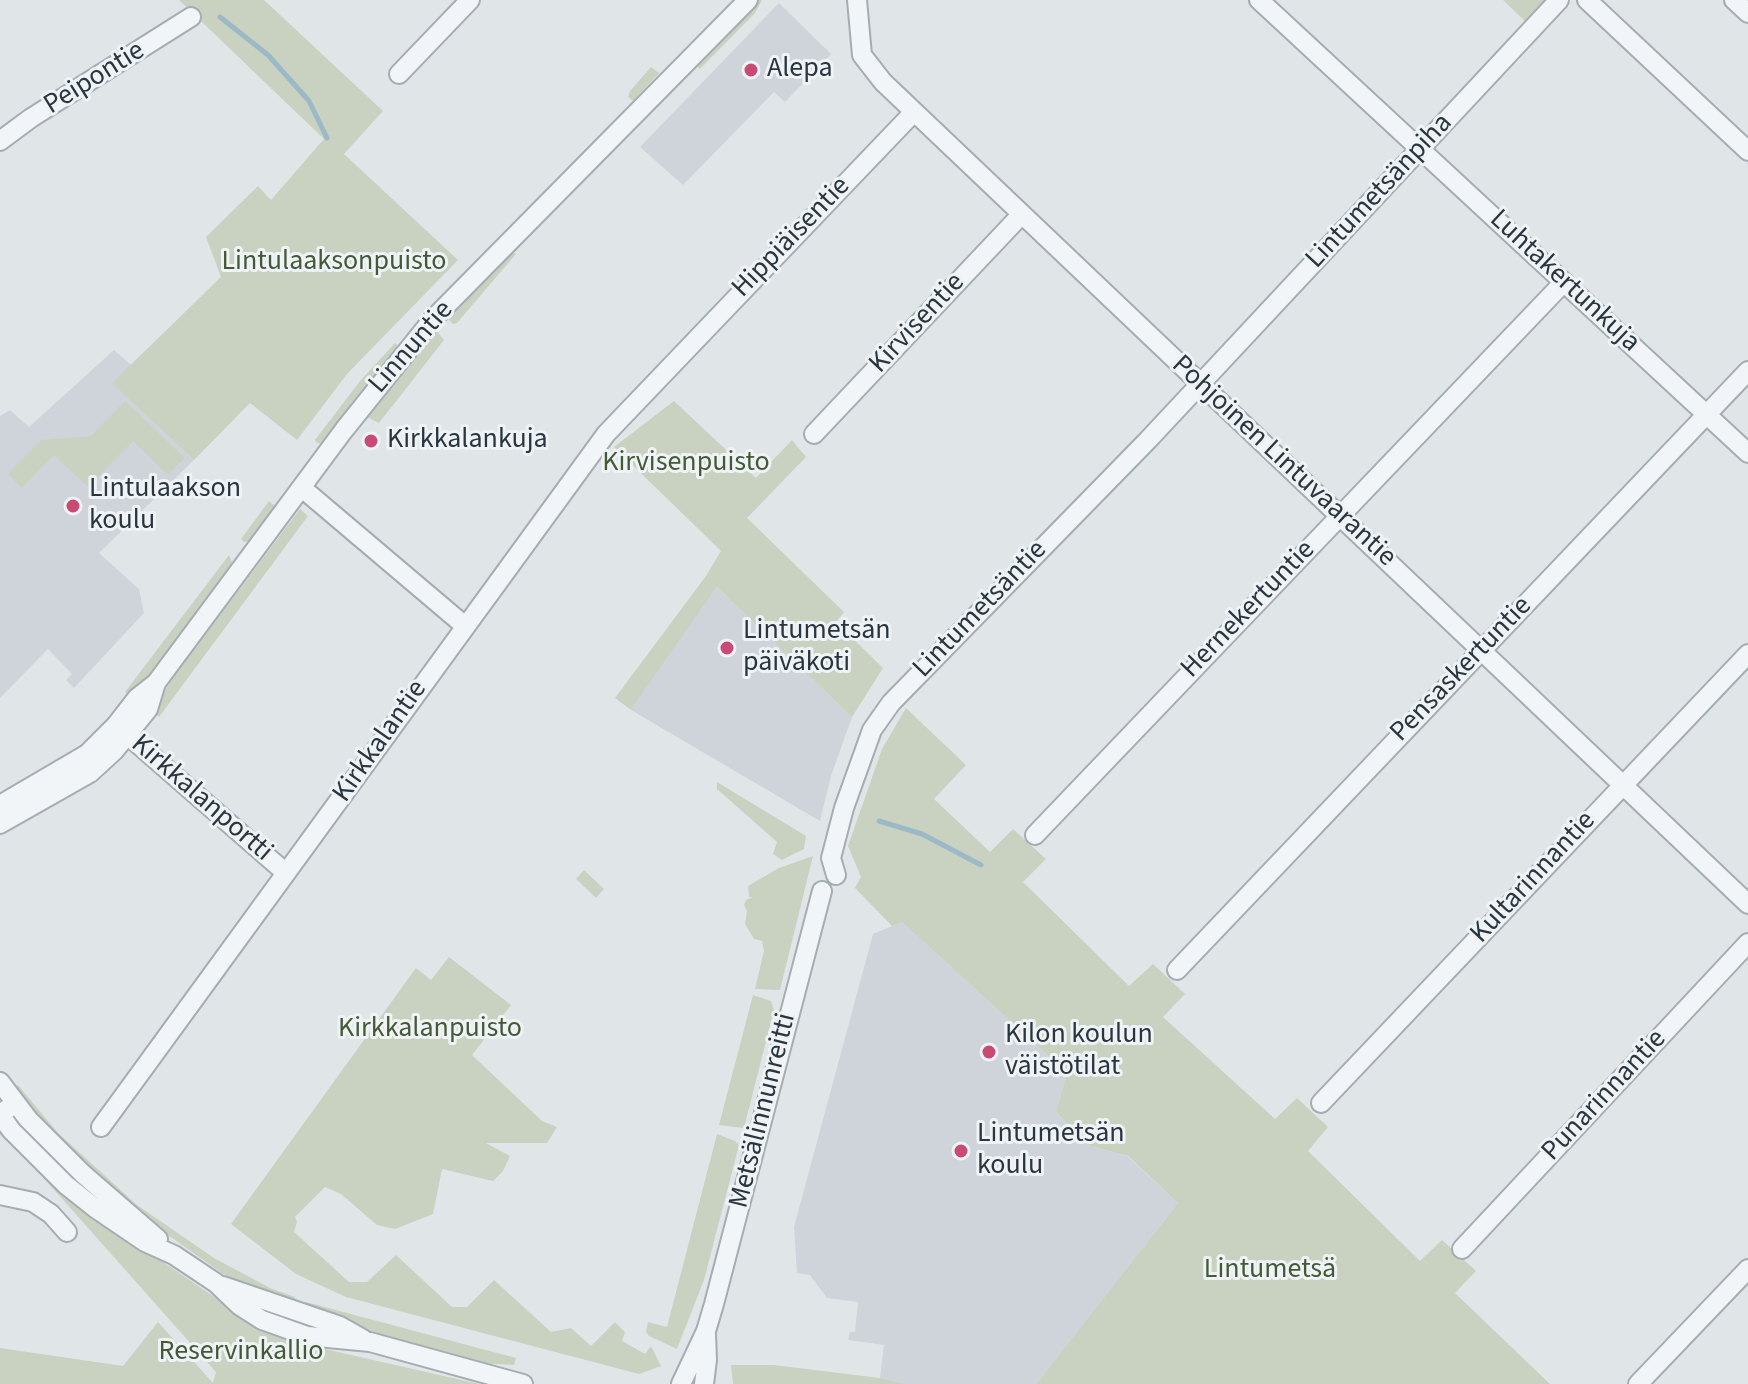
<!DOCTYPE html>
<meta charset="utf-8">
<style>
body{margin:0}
canvas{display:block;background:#e0e5e8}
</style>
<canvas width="1748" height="1384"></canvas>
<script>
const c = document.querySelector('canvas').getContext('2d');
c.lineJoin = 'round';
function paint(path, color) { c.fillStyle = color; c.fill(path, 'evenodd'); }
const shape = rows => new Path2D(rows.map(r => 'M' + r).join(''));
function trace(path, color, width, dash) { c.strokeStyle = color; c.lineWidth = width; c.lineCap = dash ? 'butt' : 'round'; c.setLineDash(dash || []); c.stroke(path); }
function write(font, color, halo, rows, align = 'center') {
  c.font = font + ' "Source Sans 3",sans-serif'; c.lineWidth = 6; c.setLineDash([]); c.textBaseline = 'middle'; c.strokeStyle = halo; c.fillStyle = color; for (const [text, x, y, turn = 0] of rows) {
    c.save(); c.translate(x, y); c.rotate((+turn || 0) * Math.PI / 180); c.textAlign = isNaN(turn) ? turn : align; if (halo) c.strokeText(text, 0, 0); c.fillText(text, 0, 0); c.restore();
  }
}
const built = shape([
 [779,3,831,54,785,102,774,92,683,185,640,147],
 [114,350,131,365,113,383,194,460,99,553,139,589,144,613,74,688,66,680,72,674,48,649,0,698,0,416,10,410,29,427],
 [717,587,852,717,831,776,820,821,631,710],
 [902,922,1067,1073,1056,1112,1090,1146,1127,1156,1178,1203,1036,1384,906,1384,880,1378,884,1345,848,1340,850,1332,855,1332,858,1302,827,1298,810,1275,797,1273,794,1227,873,934]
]);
const green = shape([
 [179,0,264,0,383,111,344,154,458,260,347,374,297,440,250,403,194,460,112,383,221,277,206,237,258,186,271,200,324,139],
 [758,0,762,0,755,13,700,69,695,64],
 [1503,0,1552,0,1529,25],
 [651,67,659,73,633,101,628,97,630,91],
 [513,252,516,254,457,323,453,324,448,319],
 [437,331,444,340,379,423,367,417,402,371],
 [395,343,398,346,356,401,321,444,316,442,315,440,360,381],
 [125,401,185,458,168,475,133,441,88,487,54,455,22,488,8,474,41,440,91,436],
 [674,401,756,478,792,440,806,457,747,518,844,612,836,622,883,668,852,717,717,587,631,710,615,698,706,576,721,551,614,447],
 [269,501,276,507,252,541,244,542,241,539],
 [300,509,308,516,159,717,153,711,172,679],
 [229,555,233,565,168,654,131,697,125,692],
 [906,708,966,765,934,799,990,852,1013,829,1046,859,1023,882,1129,986,1153,964,1185,994,1163,1017,1275,1119,1297,1098,1328,1127,1308,1151,1420,1261,1442,1240,1476,1271,1455,1293,1550,1384,1036,1384,1178,1203,1128,1156,1090,1146,1056,1112,1067,1073,902,922,892,926,855,888,861,877,848,846,882,749],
 [717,782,806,836,804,849,782,860,773,854,777,842,717,789],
 [813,856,780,990,755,989,764,951,762,941,754,939,745,924,747,911,744,905,746,900,753,897,749,897,748,886,779,868],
 [584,870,604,889,596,898,576,879],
 [449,957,511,1005,472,1055,542,1121,557,1127,547,1143,486,1143,510,1156,503,1171,493,1181,442,1169,433,1214,395,1229,377,1225,341,1194,325,1187,295,1217,297,1222,294,1232,349,1282,367,1282,396,1255,452,1307,467,1307,494,1280,551,1332,571,1328,591,1346,615,1322,625,1332,622,1341,645,1354,651,1346,661,1366,639,1374,346,1297,296,1274,231,1224,416,968,431,980],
 [753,995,771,1001,774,1010,744,1128,719,1125],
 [18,1085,58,1133,137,1205,214,1258,270,1288,295,1297,293,1303,229,1278,138,1214,66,1150,12,1089],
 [717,1134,735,1141,739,1145,704,1280,677,1349,649,1336,646,1332,648,1322,667,1327],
 [36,1162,124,1235,258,1327,299,1341,310,1350,325,1349,479,1384,0,1384,0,1348,123,1366,158,1322,213,1383,216,1372,33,1166],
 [306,1302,516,1358,514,1365,479,1363,367,1332,304,1307],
 [731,1365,774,1365,880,1378,906,1384,733,1384]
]);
const stream = shape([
 [220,17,268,55,309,101,327,138],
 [879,821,922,834,981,865]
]);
const minor = shape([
 [857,0,862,55,883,82,1748,904],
 [1259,0,1748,453],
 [1587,0,1748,151],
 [1734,0,1748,13],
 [399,74,470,0],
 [0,141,31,118,191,17],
 [814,434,1021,215],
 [302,488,465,626],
 [116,725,286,873],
 [0,805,87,754,116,725,137,698,156,683,344,430,433,319,748,0],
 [0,824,90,773,114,751,148,709,156,683],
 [1035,835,1564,282],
 [836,875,831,858,844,808,872,730,891,703,1148,440,1559,0],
 [1177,970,1748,371],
 [0,1082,28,1119,83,1174,158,1239],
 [16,1103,0,1114,11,1130,66,1185,95,1208,145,1242,174,1255,216,1283,240,1306,262,1320,307,1336,370,1342,523,1384],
 [1321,1103,1748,654],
 [101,1127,606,434,914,112],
 [0,1195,33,1202,51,1214,67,1232],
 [1462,1249,1748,943],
 [223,1286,340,1326,363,1339],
 [681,1384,706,1331,714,1304,822,891],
 [704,1384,707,1360,706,1334],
 [1638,1384,1748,1269]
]);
const markers = [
 [751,70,8,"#c94a75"],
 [371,441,8,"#c94a75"],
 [73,506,8,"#c94a75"],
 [727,648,8,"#c94a75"],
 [989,1052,8,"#c94a75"],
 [961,1151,8,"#c94a75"]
];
const poiNames = [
 ["Alepa",767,70],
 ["Kirkkalankuja",387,441],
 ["Lintulaakson",89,490],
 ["koulu",89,522],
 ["Lintumetsän",743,632],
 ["päiväkoti",743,664],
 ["Kilon koulun",1005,1036],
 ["väistötilat",1005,1068],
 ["Lintumetsän",977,1135],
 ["koulu",977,1167]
];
const streetNames = [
 ["Peipontie",95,79,-32],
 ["Lintumetsänpiha",1380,192,-47],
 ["Hippiäisentie",792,238,-46],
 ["Luhtakertunkuja",1564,282,43],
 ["Kirvisentie",918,324,-47],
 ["Linnuntie",412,348,-49],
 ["Pohjoinen Lintuvaarantie",1283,462,43],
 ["Lintumetsäntie",981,610,-46],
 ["Hernekertuntie",1249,610,-46],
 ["Pensaskertuntie",1462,670,-46],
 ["Kirkkalantie",381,742,-55],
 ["Kirkkalanportti",201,799,41],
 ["Kultarinnantie",1534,878,-47],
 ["Punarinnantie",1605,1096,-47],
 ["Metsälinnunreitti",764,1111,-76]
];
const parkNames = [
 ["Lintulaaksonpuisto",334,263],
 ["Kirvisenpuisto",686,464],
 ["Kirkkalanpuisto",430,1030],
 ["Lintumetsä",1270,1271],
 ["Reservinkallio",241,1353]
];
paint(built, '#ced4da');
paint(green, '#c9d2c1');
trace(stream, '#9cb9c7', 5);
trace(minor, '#a5adb2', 22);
trace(minor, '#f2f5f7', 18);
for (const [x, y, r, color] of markers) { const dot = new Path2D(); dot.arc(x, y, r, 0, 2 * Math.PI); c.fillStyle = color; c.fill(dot); trace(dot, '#eff3f6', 3); }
write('28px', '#29353f', '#eff3f6', poiNames, 'left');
write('28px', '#29353f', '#eff3f6', streetNames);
write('28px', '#445a37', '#eff3f6', parkNames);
</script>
